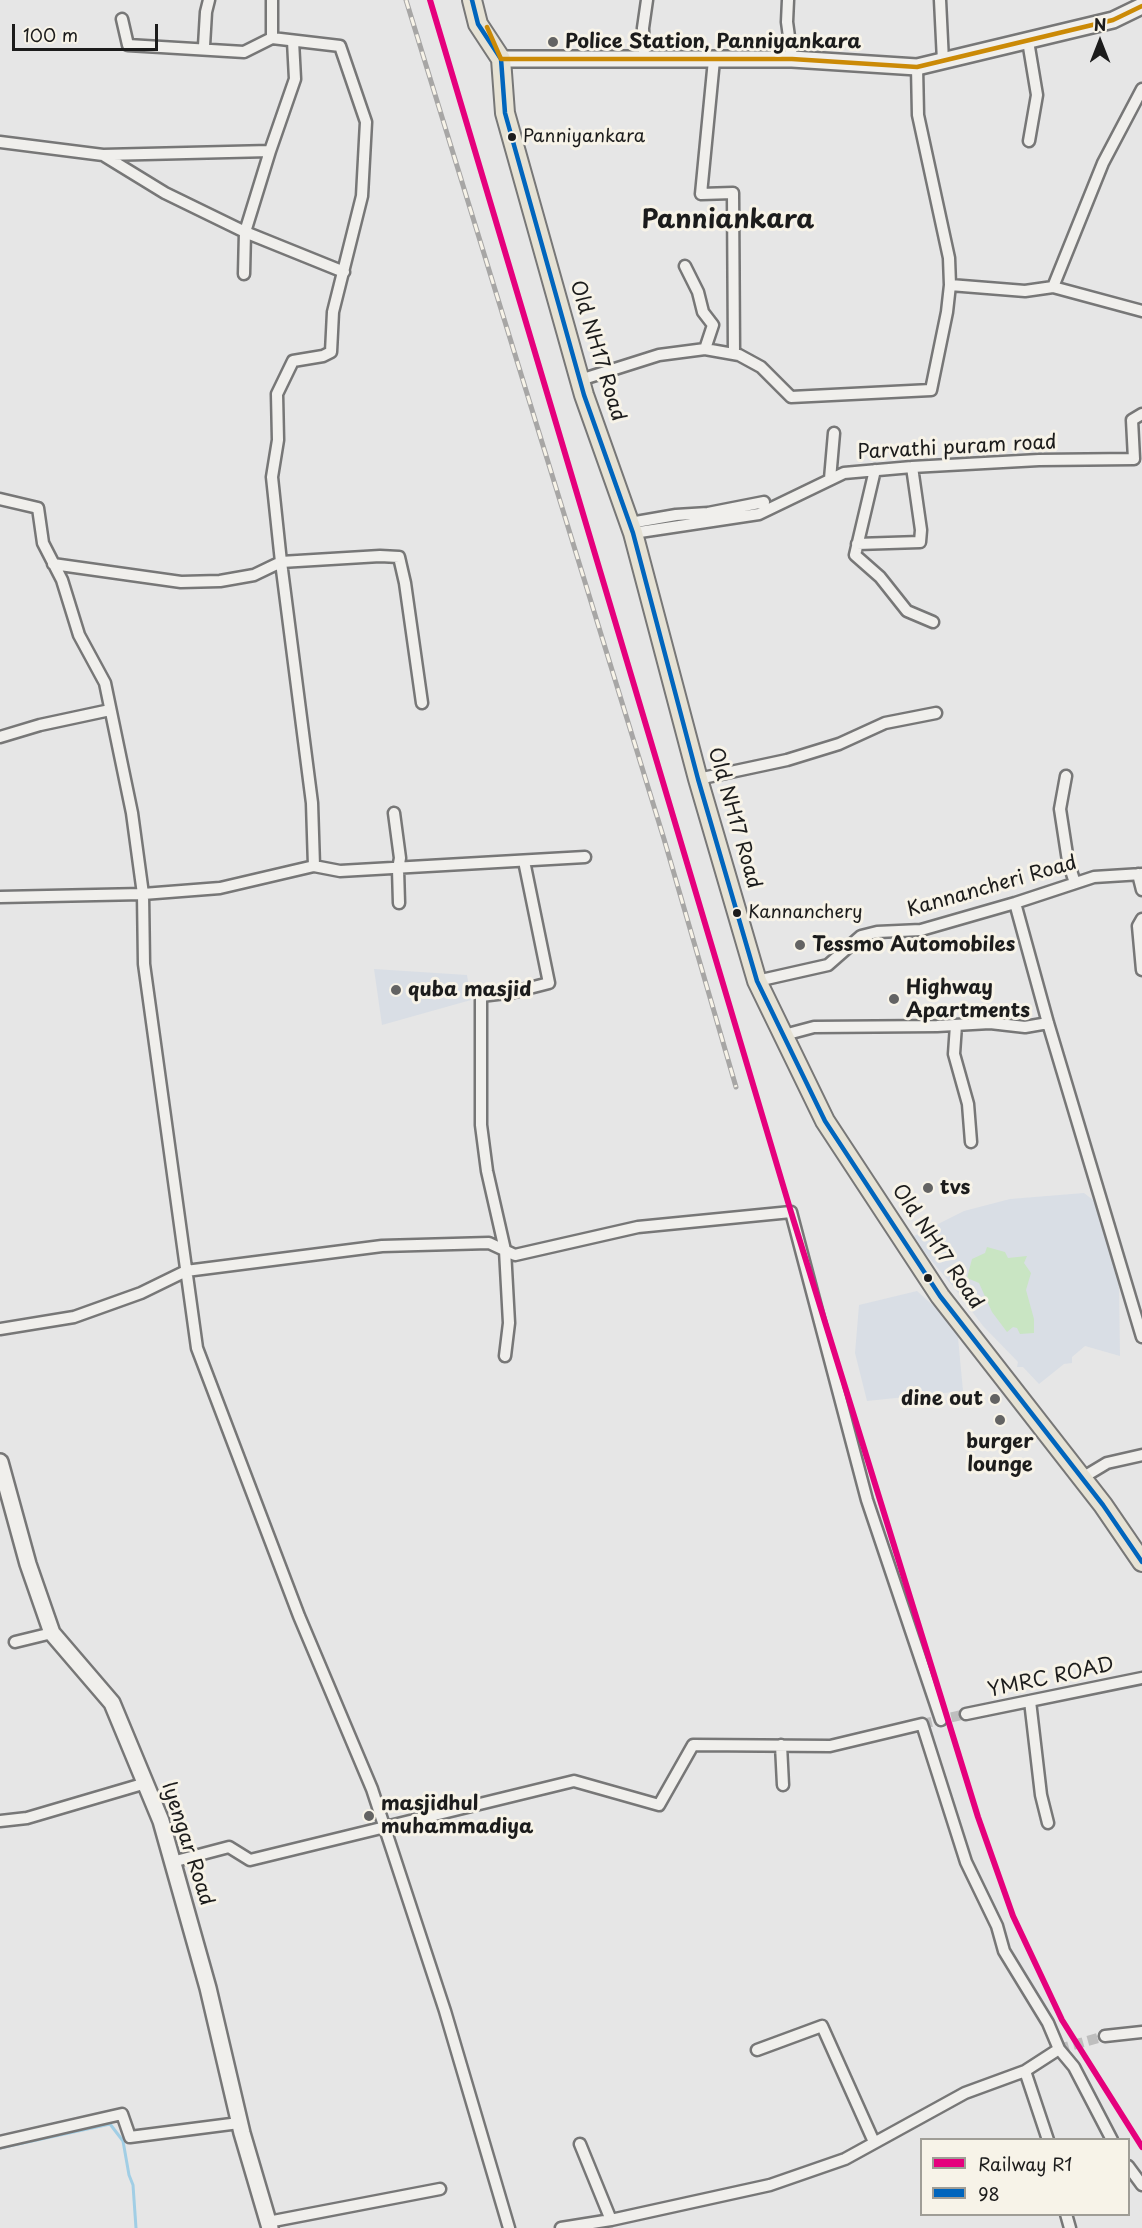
<!DOCTYPE html>
<style>
body{margin:0}
#map{position:relative;width:1142px;height:2228px;overflow:hidden;background:#e6e6e6;font-family:"Playpen Sans",sans-serif}
canvas{display:block}
.legend{position:absolute;left:920px;top:2138px;width:210px;height:78px;box-sizing:border-box;background:#f7f3e8;border:2px solid #9f9d96;margin:0;padding:8px 10px;list-style:none;font-size:18px;color:#1c1c1c}
.legend li{display:flex;align-items:center;gap:12px;height:30px}
.legend b{width:30px;border:2px solid #9f9d96}
.north{position:absolute;left:1070px;top:12px;width:60px;height:60px;-webkit-text-stroke:4px #f7f3e8;paint-order:stroke;rotate:0deg;font-size:16px;font-weight:700;line-height:24px;text-align:center;color:#1c1c1c}
.north::after{content:'';display:block;margin:auto;width:21px;height:27px;background:#1c1c1c;clip-path:polygon(50% 0,100% 100%,50% 72%,0 100%)}
.scale{position:absolute;left:12px;top:24px;width:146px;height:27px;box-sizing:border-box;border:3px solid #1c1c1c;border-top:0;padding-left:8px;font-size:18px;line-height:21px;white-space:nowrap;color:#1c1c1c;-webkit-text-stroke:4px #f7f3e8;paint-order:stroke}
</style>
<div id="map">
<canvas width="1142" height="2228"></canvas>
<ul class="legend">
<li><b style="height:8px;background:#e5007d"></b>Railway R1</li>
<li><b style="height:8px;background:#0065bd"></b>98</li>
</ul>
<div class="north">N</div>
<div class="scale">100 m</div>
</div>
<script>
const c = document.querySelector('canvas').getContext('2d');
c.lineJoin = 'round';
function paint(path, color) { c.fillStyle = color; c.fill(path, 'evenodd'); }
const shape = rows => new Path2D(rows.map(r => 'M' + r).join(''));
function trace(path, color, width, dash) { c.strokeStyle = color; c.lineWidth = width; c.lineCap = dash ? 'butt' : 'round'; c.setLineDash(dash || []); c.stroke(path); }
function write(font, color, halo, rows, align = 'center') {
  c.font = font + ' "Playpen Sans",sans-serif'; c.lineWidth = 6; c.setLineDash([]); c.textBaseline = 'middle'; c.strokeStyle = halo; c.fillStyle = color; for (const [text, x, y, turn = 0] of rows) {
    c.save(); c.translate(x, y); c.rotate((+turn || 0) * Math.PI / 180); c.textAlign = isNaN(turn) ? turn : align; if (halo) c.strokeText(text, 0, 0); c.fillText(text, 0, 0); c.restore();
  }
}
const built = shape([
 [374,969,467,975,471,1000,382,1025],
 [1084,1193,1098,1204,1119,1285,1120,1356,1085,1346,1072,1357,1072,1363,1064,1364,1039,1384,1023,1367,1017,1367,1018,1362,983,1326,955,1289,912,1237,964,1211,1010,1199],
 [917,1291,957,1327,963,1391,867,1401,855,1353,859,1305]
]);
const green = shape([
 [987,1247,1005,1252,1008,1258,1027,1256,1024,1263,1031,1273,1026,1290,1034,1319,1034,1333,1020,1334,1017,1328,1013,1327,1007,1332,992,1312,979,1283,967,1278,972,1259,985,1253]
]);
const stream = shape([
 [0,2148,110,2124,123,2141,129,2175,133,2185,136,2228]
]);
const streetTunnel = shape([
 [922,1724,966,1714],
 [1059,2049,1105,2036]
]);
const street = shape([
 [272,0,272,38,340,46,366,122,362,196,333,312,331,352,323,356,293,361,277,394,278,440,272,477,281,562,312,803,314,866],
 [788,0,787,22,792,59],
 [940,0,943,61],
 [122,19,128,45,244,52,272,38],
 [1028,41,1037,95,1029,141],
 [204,46,206,12,209,0],
 [644,60,643,28,647,0],
 [714,60,701,194,733,193,734,354],
 [0,142,103,155,165,193,245,232,344,272],
 [103,155,270,151],
 [685,266,698,292,703,312,713,325,705,349],
 [244,274,245,232,270,151,295,79,293,41],
 [950,285,1025,291,1053,287,1142,311],
 [1053,287,1103,163,1142,89],
 [580,380,659,355,705,349,739,355,761,367,791,397,931,390,947,312,950,285,949,258,918,115,917,67],
 [875,470,855,555,880,577,907,611,933,622],
 [830,479,834,433],
 [0,499,38,508,43,543,62,580,79,635,105,683,132,813,143,894,144,964,197,1348,299,1616,372,1789,445,2011,509,2228],
 [630,523,676,515,708,513,764,502],
 [633,533,759,514,844,473,912,467,1039,460,1134,459,1132,420,1142,414],
 [857,544,920,542,921,530,912,467],
 [53,564,181,582,220,581,254,575,281,562,380,556,399,557,405,583,422,703],
 [0,737,40,725,110,710],
 [1066,776,1060,809,1068,861,1075,883],
 [698,779,787,760,839,744,885,723,936,713],
 [394,813,400,858,398,869,399,903],
 [1138,874,1142,890],
 [0,897,143,894,220,888,314,866,340,871,585,857],
 [1015,903,1048,1023,1142,1337],
 [1142,919,1138,926,1142,970],
 [757,981,828,965,861,936,877,932,921,930,1015,903,1094,877,1142,874],
 [956,1025,954,1054,968,1104,971,1142],
 [784,1035,814,1027,937,1026,990,1023,1025,1027,1048,1023],
 [0,1329,74,1317,141,1293,186,1271,382,1246,489,1243,515,1255,638,1227,791,1212,867,1500,941,1720],
 [505,1356,509,1323,505,1250,487,1171,481,1125,481,996,514,992,549,983,524,861],
 [1082,1478,1107,1463,1142,1455],
 [15,1642,52,1633],
 [1030,1701,1041,1795,1048,1823],
 [966,1714,1142,1678],
 [781,1745,783,1785],
 [0,1821,27,1818,146,1783],
 [172,1862,229,1847,250,1860,574,1781,659,1805,693,1745,830,1746,922,1724,966,1862,997,1926,1004,1951,1048,2023,1059,2049,1074,2067,1112,2140],
 [1105,2036,1142,2032],
 [757,2050,822,2026,874,2142],
 [1025,2071,1048,2140],
 [0,2142,122,2114,130,2137,239,2123],
 [580,2144,611,2220],
 [1128,2166,1142,2185],
 [1066,2214,1070,2228],
 [268,2222,440,2189],
 [561,2228,611,2220,770,2185,845,2159,965,2093,1025,2071,1059,2049]
]);
const secondary = shape([
 [501,59,792,59,917,67,1113,20,1142,6],
 [0,1462,28,1564,52,1633,112,1703,161,1821,208,1988,242,2133,270,2228]
]);
const primary = shape([
 [472,0,478,24,501,59,505,113,584,395,633,533,698,779,757,981,825,1121,940,1296,1103,1505,1142,1562]
]);
const rail = shape([
 [406,0,664,839,736,1087]
]);
const bus1 = shape([
 [472,0,478,24,501,59,505,113,584,395,633,533,698,779,757,981,825,1121,940,1296,1103,1505,1142,1562]
]);
const bus2 = shape([
 [487,27,501,59,792,59,917,67,1113,20,1142,6]
]);
const rail1 = shape([
 [430,0,791,1212,978,1817,1013,1916,1062,2020,1142,2147]
]);
const markers = [
 [553,42,6,"#636363"],
 [512,137,5,"#1c1c1c"],
 [737,913,5,"#1c1c1c"],
 [800,945,6,"#636363"],
 [396,990,6,"#636363"],
 [894,999,6,"#636363"],
 [928,1188,6,"#636363"],
 [928,1278,5,"#1c1c1c"],
 [995,1399,6,"#636363"],
 [1000,1420,6,"#636363"],
 [369,1816,6,"#636363"]
];
const busNames = [
 ["Panniyankara",523,137],
 ["Kannanchery",748,913]
];
const poiNames = [
 ["Police Station, Panniyankara",565,42],
 ["Tessmo Automobiles",812,945],
 ["Highway",906,988],
 ["Apartments",906,1011],
 ["quba masjid",408,990],
 ["tvs",940,1188],
 ["dine out",983,1399,"right"],
 ["burger",1000,1442,"center"],
 ["lounge",1000,1465,"center"],
 ["masjidhul",381,1804],
 ["muhammadiya",381,1827]
];
const streetNames = [
 ["Old NH17 Road",597,351,73],
 ["Parvathi puram road",957,448,-3],
 ["Old NH17 Road",734,818,74],
 ["Kannancheri Road",992,887,-16],
 ["Old NH17 Road",937,1247,56],
 ["YMRC ROAD",1051,1678,-12],
 ["Iyengar Road",187,1844,72]
];
const districtNames = [
 ["Panniankara",728,221]
];
paint(built, '#d9dee5');
paint(green, '#c9e5c3');
trace(stream, '#a1cee5', 3);
trace(streetTunnel, '#bebebe', 10, [10, 5]);
trace(street, '#777', 15);
trace(secondary, '#777', 20);
trace(primary, '#777', 22);
trace(street, '#f0efec', 10);
trace(secondary, '#f0efec', 15);
trace(primary, '#e6e2d4', 18);
trace(rail, '#a7a6a5', 5);
trace(rail, '#f7f3e8', 3, [9]);
trace(bus1, '#0065bd', 4.5);
trace(bus2, '#cb8a06', 4.5);
trace(rail1, '#e5007d', 6);
for (const [x, y, r, color] of markers) { const dot = new Path2D(); dot.arc(x, y, r, 0, 2 * Math.PI); c.fillStyle = color; c.fill(dot); trace(dot, '#f7f3e8', 2); }
write('18px', '#1c1c1c', '#f7f3e8', busNames, 'left');
write('bold 20px', '#1c1c1c', '#f7f3e8', poiNames, 'left');
write('20px', '#1c1c1c', '#f7f3e8', streetNames);
write('bold 26px', '#1c1c1c', '#f7f3e8', districtNames);
</script>
